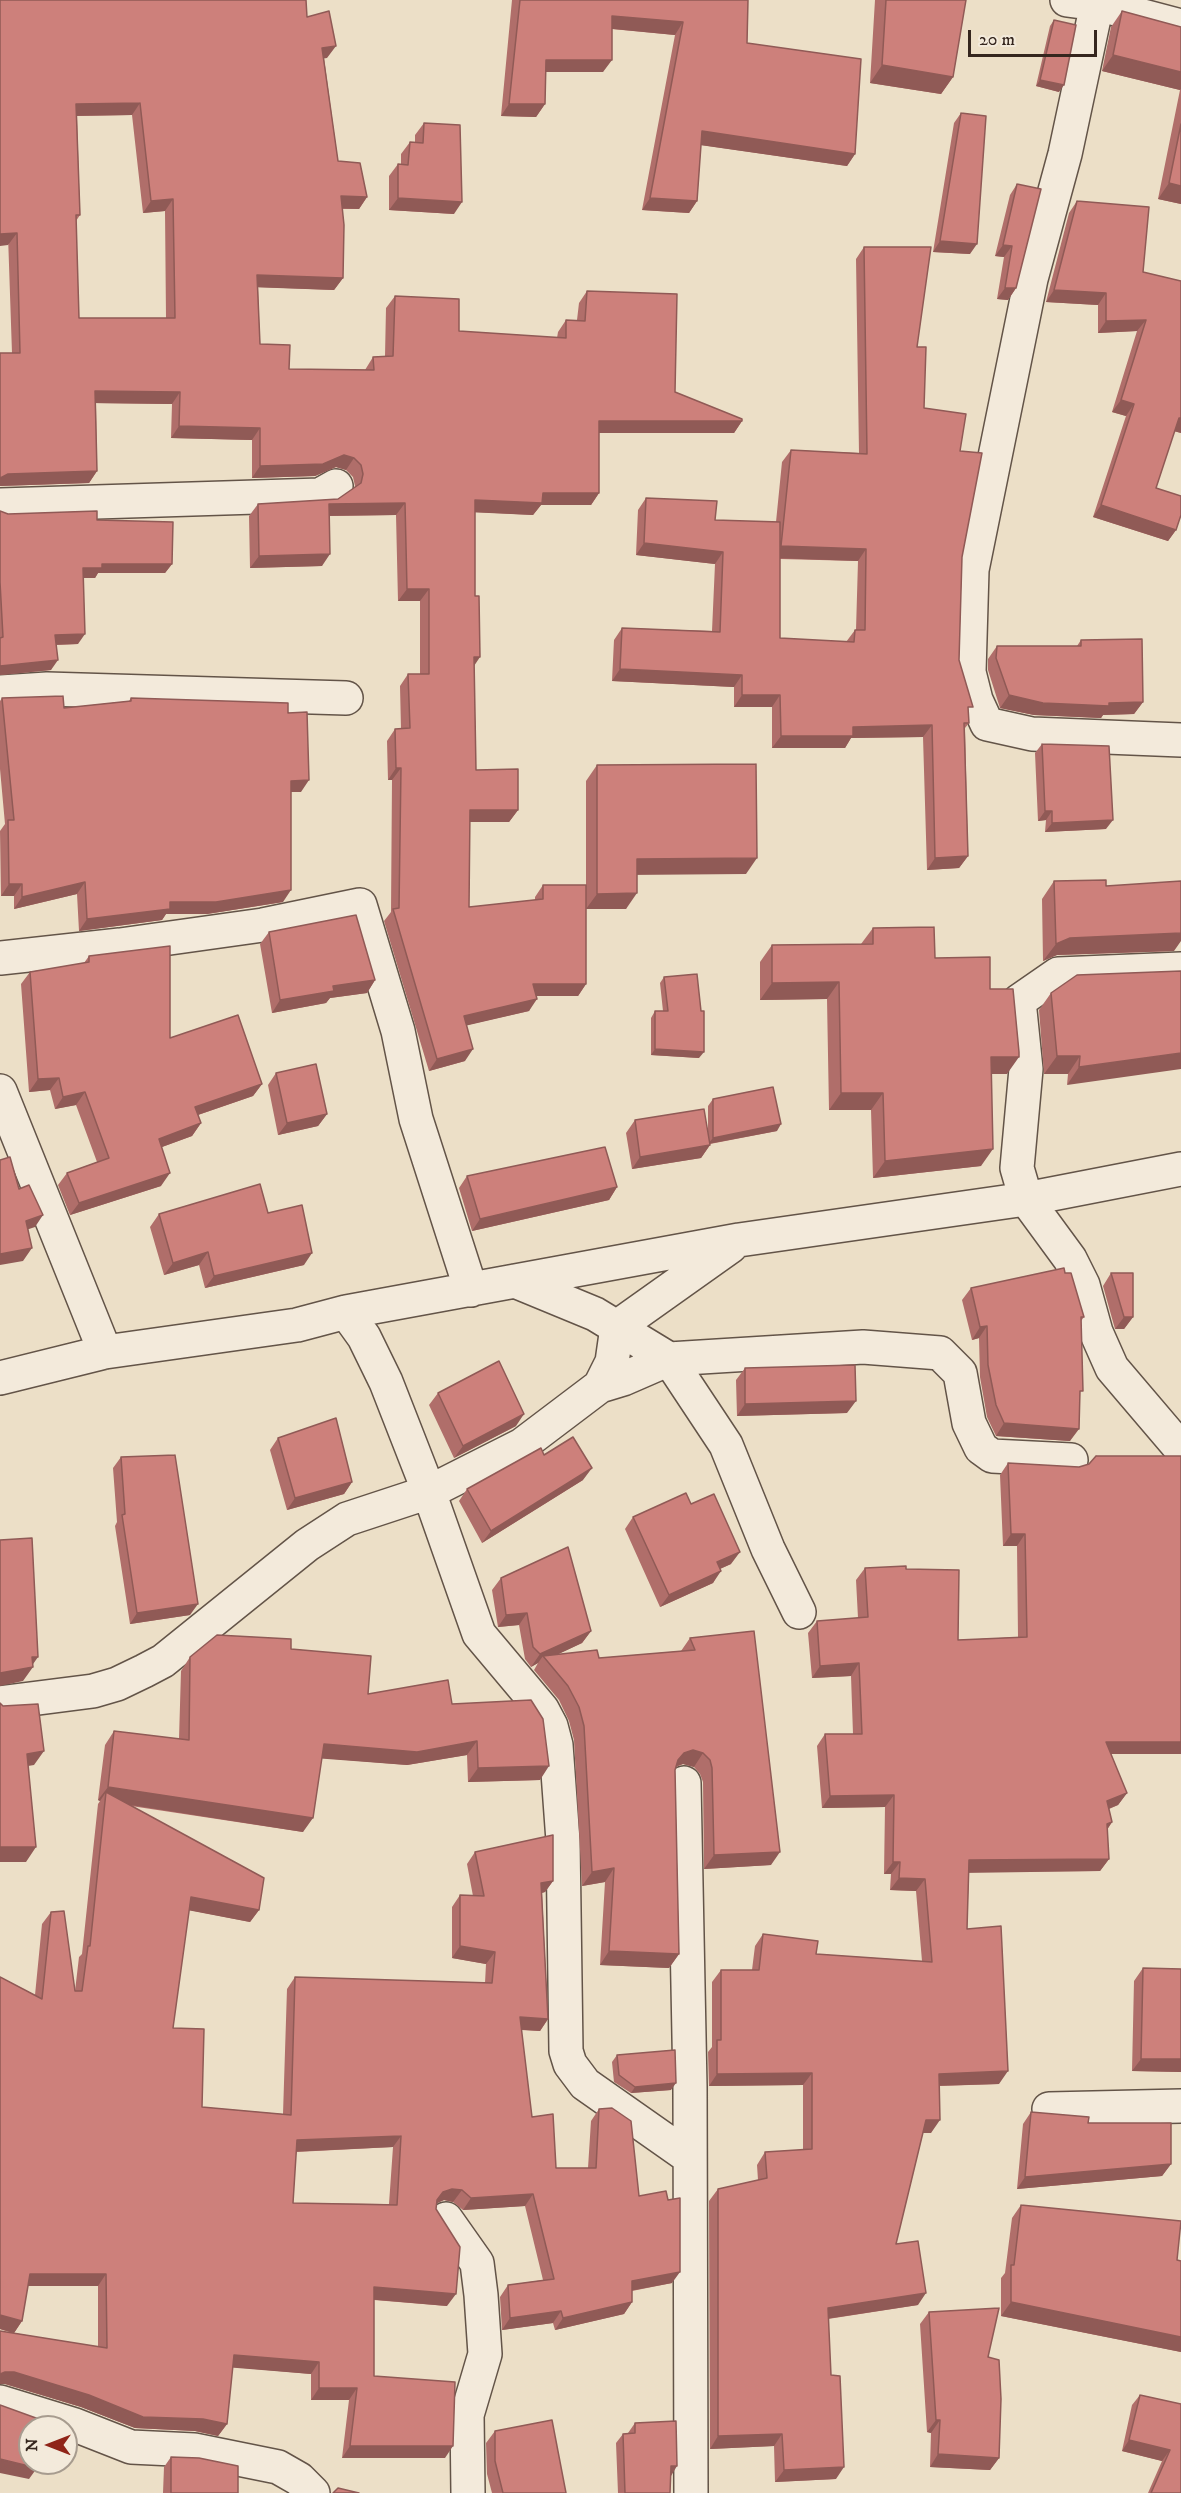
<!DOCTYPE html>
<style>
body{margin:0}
#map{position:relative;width:1181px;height:2493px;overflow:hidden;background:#ecdfc7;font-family:"IM FELL DW Pica",serif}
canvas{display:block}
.north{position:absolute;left:18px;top:2415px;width:60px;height:60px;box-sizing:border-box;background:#f3eadb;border:2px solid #a79c8f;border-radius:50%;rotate:270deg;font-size:16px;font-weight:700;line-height:24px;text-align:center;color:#35261e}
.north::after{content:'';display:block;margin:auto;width:21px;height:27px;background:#8f2418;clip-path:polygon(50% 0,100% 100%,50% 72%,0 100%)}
.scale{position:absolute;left:968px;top:30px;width:129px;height:27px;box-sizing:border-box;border:3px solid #35261e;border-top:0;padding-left:8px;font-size:18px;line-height:21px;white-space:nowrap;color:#35261e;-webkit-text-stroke:4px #f3eadb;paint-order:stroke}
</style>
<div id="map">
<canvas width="1181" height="2493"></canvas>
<div class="north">N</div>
<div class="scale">20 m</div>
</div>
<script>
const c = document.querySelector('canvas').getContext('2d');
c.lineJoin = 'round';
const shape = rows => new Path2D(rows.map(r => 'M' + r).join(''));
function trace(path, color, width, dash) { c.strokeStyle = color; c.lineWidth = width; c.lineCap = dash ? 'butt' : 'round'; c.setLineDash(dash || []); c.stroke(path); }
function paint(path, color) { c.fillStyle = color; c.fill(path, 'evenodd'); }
const street = shape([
 [1067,0,1097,4,1181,26],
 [1097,4,1065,154,1031,279,972,570,969,672,976,700,987,724,1032,734,1181,740],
 [0,505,320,495,336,486],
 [0,692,47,689,346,698],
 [0,958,120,945,263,925,360,905,398,1031,416,1119,471,1290],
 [1181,969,1058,974,1019,1001,1026,1069,1017,1168,1026,1199,1070,1259,1083,1285,1096,1332,1112,1368,1181,1449],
 [0,1091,105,1352],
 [515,1281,595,1314,669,1359,726,1445,768,1549,799,1612],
 [346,1312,364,1337,386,1382,429,1492,479,1634,542,1709,551,1726,556,1745,563,1841,566,2051,570,2064,585,2084,689,2157],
 [0,1378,105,1352,297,1325,346,1312,739,1240,1026,1199,1181,1169],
 [600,1386,612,1362,617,1327,731,1246],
 [0,1703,93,1691,117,1684,144,1671,163,1661,307,1545,347,1519,429,1492,522,1445,600,1386,623,1379,669,1359,863,1347,940,1353,960,1373,969,1423,981,1448,992,1456,1071,1460],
 [684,1783,690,2087,691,2493],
 [1049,2109,1181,2106],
 [446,2219,477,2263,481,2295,485,2354,467,2415,468,2493],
 [0,2402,75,2425,131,2447,194,2450,278,2467,299,2479,313,2493]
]);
const wall = shape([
 [0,0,307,17,327,58,324,58,338,161,367,197,359,209,343,209,343,278,334,290,258,287,260,344,289,369,365,370,373,357,385,356,386,308,395,296,459,331,557,338,558,332,566,320,577,320,579,303,587,291,675,392,742,421,734,433,599,433,599,493,591,505,541,505,533,515,475,512,474,665,476,770,518,810,509,822,470,822,469,907,535,900,535,897,543,885,586,984,578,996,536,996,529,1011,467,1025,465,1061,429,1071,384,921,391,912,392,780,388,780,387,741,395,729,401,729,400,686,408,674,420,674,420,601,398,601,396,515,329,516,322,566,250,568,249,516,258,504,338,499,354,488,355,486,353,477,346,470,336,467,315,476,252,478,252,440,171,438,172,404,96,403,97,471,89,483,0,486,0,353,12,353],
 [132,115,143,213,165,211,166,318,79,318,76,221,80,215,77,116],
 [512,0,748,0,747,43,855,154,847,166,701,145,697,201,689,213,642,210,675,35,612,29,603,72,545,72,545,104,536,117,501,116],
 [875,0,966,0,953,77,941,94,870,83],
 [1122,11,1181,27,1181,204,1158,199,1180,90,1102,71,1111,27],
 [1054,20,1059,92,1036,86,1050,26],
 [961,113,970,254,933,252,954,123],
 [424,123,454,214,389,210,389,176,398,164,401,164,401,154,410,142,415,142,415,135],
 [1017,184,1016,288,1008,300,997,299,1004,257,995,256,1010,195],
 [1077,201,1143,272,1181,281,1181,433,1174,431,1156,488,1176,530,1168,541,1093,517,1126,416,1112,412,1137,331,1098,333,1098,305,1046,302,1069,213],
 [864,247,917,347,924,408,960,451,962,557,959,660,968,713,969,723,965,728,968,856,959,868,927,870,923,737,851,738,845,748,772,748,772,707,734,707,734,687,612,681,614,640,622,628,712,631,715,564,636,555,638,510,646,498,715,520,776,522,782,462,791,450,859,453,856,259],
 [780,559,858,561,856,630,855,630,846,642,780,638],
 [0,511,8,514,97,520,172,564,165,573,98,573,95,578,83,578,78,644,56,645,51,670,0,675],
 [1081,640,1143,702,1134,714,1103,715,1101,718,1034,715,1000,708,988,670,988,659,997,646,1077,646],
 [2,698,64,708,129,701,131,698,288,713,301,792,291,792,283,902,207,914,166,914,162,920,79,931,77,894,14,909,14,896,1,896,0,831,5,824,0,769,0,701],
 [1042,744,1106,829,1045,832,1046,820,1038,821,1035,753],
 [597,765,746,874,637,874,626,909,586,909,586,781],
 [1054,881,1106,886,1174,951,1057,955,1043,961,1042,899],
 [873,928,935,958,990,989,1007,1074,991,1074,981,1166,873,1178,871,1110,829,1110,827,999,760,1000,760,962,772,945,861,944],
 [269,932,375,980,367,993,330,998,326,1003,272,1013,260,944],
 [89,956,170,1038,262,1084,253,1096,198,1115,201,1123,192,1136,162,1147,161,1186,70,1215,58,1185,67,1173,97,1162,76,1105,55,1109,50,1090,29,1092,21,984,30,972,84,963],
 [1181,971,1067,1085,1068,1074,1044,1074,1039,1010,1051,993],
 [664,977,699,1058,651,1055,651,1018,655,1011,663,1011,660,983],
 [276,1073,327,1114,318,1126,278,1135,268,1085],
 [713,1099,777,1131,710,1144,710,1145,701,1158,632,1169,626,1133,635,1120,708,1136,708,1106],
 [467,1176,617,1187,609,1200,472,1231,459,1188],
 [268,1213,304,1265,205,1288,199,1265,164,1275,150,1227,159,1214],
 [1065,1273,1084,1317,1081,1321,1080,1395,1070,1441,996,1436,987,1417,980,1377,979,1338,972,1340,962,1300,971,1288],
 [1111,1273,1133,1317,1124,1329,1115,1329,1103,1286],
 [745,1368,847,1413,737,1416,736,1380],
 [438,1393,516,1426,454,1458,429,1405],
 [278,1438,352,1482,344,1494,287,1510,270,1450],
 [544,1455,583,1480,482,1543,459,1501,467,1489],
 [121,1457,190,1615,130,1624,115,1526,117,1522,113,1468],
 [1008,1463,1181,1754,1111,1754,1127,1793,1118,1805,1109,1809,1112,1822,1107,1830,1109,1859,1100,1871,969,1872,967,1929,999,2084,939,2086,931,2133,923,2133,896,2244,918,2305,828,2319,836,2479,775,2482,774,2446,710,2449,709,2201,718,2189,758,2180,757,2165,765,2152,803,2150,803,2085,709,2086,708,2052,712,2047,712,1982,721,1970,752,1970,755,1946,763,1934,816,1954,922,1961,916,1891,890,1890,891,1874,884,1874,885,1807,822,1808,817,1746,825,1734,853,1734,851,1676,812,1678,808,1633,817,1621,858,1618,856,1580,865,1568,906,1569,958,1640,1018,1637,1017,1546,1003,1546,1000,1475],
 [691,1504,731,1564,720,1569,713,1583,660,1607,625,1529,633,1517],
 [501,1578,591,1631,582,1643,558,1654,599,1658,681,1651,690,1638,754,1631,771,1865,704,1869,703,1782,700,1774,694,1767,683,1764,676,1767,675,1770,679,1954,669,1968,600,1965,605,1882,582,1886,574,1740,569,1721,559,1700,534,1670,538,1663,531,1667,525,1659,519,1625,498,1627,492,1590],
 [291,1649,368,1694,452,1704,540,1780,468,1782,467,1755,407,1765,322,1758,303,1832,131,1806,259,1910,250,1922,189,1910,173,2028,202,2107,283,2114,287,1989,295,1977,485,1983,486,1964,452,1958,452,1907,460,1895,473,1896,467,1864,475,1852,553,1881,545,1892,542,1893,548,2019,540,2031,521,2030,532,2117,556,2168,588,2168,591,2121,599,2109,639,2196,672,2283,632,2291,632,2302,624,2314,555,2330,553,2323,502,2330,500,2297,508,2285,543,2280,525,2206,463,2210,453,2202,444,2200,437,2203,436,2209,447,2306,374,2300,374,2376,445,2458,342,2458,349,2400,311,2400,311,2374,232,2367,227,2424,218,2436,195,2431,135,2428,81,2407,5,2384,0,2384,0,2331,12,2333,0,2329,0,1977,35,1995,42,1924,51,1912,75,1991,79,1957,82,1954,98,1804,100,1801,98,1800,105,1745,114,1731,179,1739,181,1671,190,1657],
 [393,2147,389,2204,293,2203,296,2152],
 [28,2286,98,2286,98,2347,14,2333,22,2321],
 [1143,1968,1181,1969,1181,2072,1132,2071,1134,1981],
 [617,2055,671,2090,631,2093,614,2082,612,2062],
 [1031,2112,1088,2123,1171,2164,1162,2176,1017,2189,1023,2124],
 [1021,2205,1181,2261,1181,2352,1001,2316,1001,2278,1005,2273,1012,2218],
 [929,2312,988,2357,999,2458,990,2470,930,2467,931,2433,927,2432,920,2324],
 [1140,2395,1181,2404,1181,2493,1148,2493,1162,2461,1122,2451,1132,2405],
 [635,2423,670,2493,618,2493,616,2443,623,2434,628,2433],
 [495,2431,566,2493,492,2493,487,2474,486,2443],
 [171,2457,238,2493,163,2493,164,2467]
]);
const shadedWall = shape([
 [612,16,683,22,675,35,603,28],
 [336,46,327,58,314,60,322,48],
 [1113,55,1181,72,1181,89,1180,90,1102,71],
 [546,60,612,60,603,72,537,72],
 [882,65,953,77,941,94,870,83],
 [1040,80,1064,85,1059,92,1036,86],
 [140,103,132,115,68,116,76,104],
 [509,104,545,104,536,117,501,116],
 [702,131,855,154,847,166,693,144],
 [1169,183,1181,186,1181,204,1158,199],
 [341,196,367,197,359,209,333,208],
 [398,198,462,202,454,214,389,210],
 [650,198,697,201,689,213,642,210],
 [173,199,165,211,143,213,151,201],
 [17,233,8,245,0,246,0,234],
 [940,241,977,244,970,254,933,252],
 [1003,245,1012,246,1004,257,995,256],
 [257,275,343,278,334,290,249,287],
 [1005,288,1016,288,1008,300,997,299],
 [1054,290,1106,293,1098,305,1046,302],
 [1146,320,1137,331,1098,333,1106,321],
 [95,391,180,392,172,404,87,403],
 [1121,400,1134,404,1126,416,1112,412],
 [1179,418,1181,418,1181,433,1170,430],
 [599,421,742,421,734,433,591,433],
 [179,426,260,428,252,440,171,438],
 [344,455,354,458,346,470,336,467,315,476,252,478,260,466],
 [97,471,89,483,0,486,0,478,8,474],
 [543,493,599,493,591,505,541,505,533,515,467,512,475,500],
 [405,503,396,515,320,516,329,504],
 [1101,505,1176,530,1168,541,1093,517],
 [644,543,723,552,715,564,636,555],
 [781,546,866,549,858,561,773,558],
 [330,554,322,566,250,568,259,556],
 [102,564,172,564,165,573,98,573,95,578,76,578,83,568],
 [407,589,429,589,420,601,398,601],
 [85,634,78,644,48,645,55,635],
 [474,657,480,657,472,669],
 [58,660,51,670,0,675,0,666],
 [620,669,742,675,734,687,612,681],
 [742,695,780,695,772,707,734,707],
 [1009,695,1109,703,1143,702,1134,714,1103,715,1101,718,1034,715,1000,708],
 [932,725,923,737,851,738,845,748,772,748,781,736,853,727],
 [396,768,401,768,392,780,388,780],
 [309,780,301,792,283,792,291,781],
 [470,810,518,810,509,822,462,822],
 [1045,811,1052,811,1046,820,1038,821],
 [1113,820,1106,829,1045,832,1052,823],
 [968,856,959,868,927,870,935,858],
 [757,858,746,874,626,875,637,859],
 [85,882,77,894,14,909,22,897],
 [9,884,22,884,14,896,1,896],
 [291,890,283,902,207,914,166,914,162,920,79,931,87,919,170,902],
 [637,893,626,909,586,909,597,894],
 [1181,933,1181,941,1174,951,1057,955,1043,961,1056,944,1070,938],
 [375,980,367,993,330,998,326,1003,272,1013,280,1000,333,986],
 [839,982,827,999,760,1000,772,983],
 [533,984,586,984,578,996,525,996],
 [537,999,529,1011,456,1028,464,1016],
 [473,1049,465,1061,429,1071,437,1059],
 [655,1049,704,1052,699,1058,651,1055],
 [1181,1053,1181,1069,1067,1085,1079,1067],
 [1057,1056,1080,1056,1068,1074,1044,1074],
 [991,1057,1019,1057,1007,1074,979,1074],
 [59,1078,50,1090,29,1092,38,1079],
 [262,1084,253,1096,186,1119,195,1107],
 [85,1092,76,1105,55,1109,63,1097],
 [841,1093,883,1093,871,1110,829,1110],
 [327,1114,318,1126,278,1135,287,1123],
 [201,1123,192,1136,151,1151,159,1139],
 [781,1124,777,1131,708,1144,713,1138],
 [710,1145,701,1158,632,1169,640,1157],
 [993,1149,981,1166,873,1178,885,1161],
 [170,1173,161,1186,70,1215,79,1203],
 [617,1187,609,1200,472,1231,480,1219],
 [43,1215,35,1227,17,1233,26,1221],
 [32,1248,23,1261,0,1265,0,1254],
 [208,1252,199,1265,164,1275,173,1263],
 [312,1253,304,1265,205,1288,214,1276],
 [1124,1317,1133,1317,1124,1329,1115,1329],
 [987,1326,979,1338,972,1340,980,1327],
 [856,1401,847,1413,737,1416,745,1404],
 [524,1414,516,1426,454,1458,463,1446],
 [1004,1423,1079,1429,1070,1441,996,1436],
 [592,1468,583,1480,482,1543,491,1531],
 [352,1482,344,1494,287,1510,295,1498],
 [1011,1534,1025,1534,1017,1546,1003,1546],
 [740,1552,731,1564,708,1574,717,1562],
 [721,1571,713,1583,660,1607,669,1595],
 [198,1604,190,1615,130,1624,137,1613],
 [527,1613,519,1625,498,1627,506,1615],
 [591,1631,582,1643,546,1660,543,1656,538,1663,531,1667,540,1654],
 [32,1657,38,1657,31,1667,33,1667,23,1681,0,1686,0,1673],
 [859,1663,851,1676,812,1678,820,1666],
 [477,1741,467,1755,407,1765,314,1758,324,1744],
 [1106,1742,1181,1742,1181,1754,1098,1754],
 [693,1750,703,1753,694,1767,683,1764,674,1767,678,1760,684,1753],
 [44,1751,34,1765,16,1768,27,1754],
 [549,1766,540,1780,468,1782,478,1768],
 [108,1787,313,1818,303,1832,105,1801,106,1792,100,1801,98,1800],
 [1127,1793,1118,1805,1098,1813,1107,1801],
 [894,1795,885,1807,822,1808,830,1796],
 [1112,1822,1104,1834,1107,1824],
 [0,1847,36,1847,26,1862,0,1862],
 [780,1852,771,1865,704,1869,714,1855],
 [1109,1859,1100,1871,961,1873,969,1860],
 [893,1862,900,1862,891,1874,884,1874],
 [614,1868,605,1882,582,1886,592,1872],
 [899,1878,925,1879,916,1891,890,1890],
 [553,1881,545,1892,533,1895,541,1883],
 [191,1897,259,1910,250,1922,182,1909],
 [460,1946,495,1952,486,1964,452,1958],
 [609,1951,679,1954,669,1968,600,1965],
 [520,2017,548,2019,540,2031,511,2029],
 [1141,2059,1181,2059,1181,2072,1132,2071],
 [1008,2071,999,2084,931,2086,939,2074],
 [812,2073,803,2085,709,2086,717,2074],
 [676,2083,671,2090,631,2093,635,2087],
 [926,2120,940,2120,931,2133,918,2133],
 [401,2136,393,2147,289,2152,297,2140],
 [1171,2164,1162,2176,1017,2189,1025,2177],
 [452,2189,462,2190,453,2202,444,2200,435,2204,429,2212,443,2192],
 [533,2194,525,2206,463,2210,471,2198],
 [680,2272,672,2283,624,2292,632,2281],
 [30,2274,106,2274,98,2286,21,2286],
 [374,2287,456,2294,447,2306,366,2299],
 [926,2293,918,2305,819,2320,828,2308],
 [632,2302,624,2314,555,2330,563,2318],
 [1011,2302,1181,2337,1181,2352,1001,2316],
 [561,2311,553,2323,502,2330,510,2318],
 [0,2315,22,2321,14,2333,0,2329],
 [234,2355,319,2362,311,2374,225,2367],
 [5,2372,14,2372,203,2419,227,2424,218,2436,195,2431,135,2428,81,2407,5,2384,0,2384,0,2374],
 [319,2388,357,2388,349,2400,311,2400],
 [936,2420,940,2420,931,2433,927,2432],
 [782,2434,774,2446,710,2449,718,2436],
 [1129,2440,1170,2450,1162,2461,1122,2451],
 [350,2446,453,2446,445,2458,342,2458],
 [938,2454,999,2458,990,2470,930,2467],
 [0,2459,37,2468,29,2479,0,2473],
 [671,2466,677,2466,671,2476],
 [844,2467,836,2479,775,2482,784,2470]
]);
const building = shape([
 [0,0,306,0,307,17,329,11,336,46,322,48,338,161,360,163,367,197,341,196,344,225,343,278,257,275,260,344,290,345,289,369,374,370,373,357,393,356,395,296,459,299,459,331,566,338,566,320,585,321,587,291,677,294,675,392,742,419,742,421,599,421,599,493,543,493,542,503,475,500,475,596,479,596,480,657,474,657,476,770,518,769,518,810,470,810,469,907,543,899,543,885,586,885,586,984,533,984,537,999,464,1016,473,1049,437,1059,393,909,399,908,401,768,396,768,395,729,410,728,408,674,429,674,429,589,407,589,405,503,329,504,330,554,259,556,258,504,338,499,361,483,363,474,361,465,354,458,344,455,323,464,260,466,260,428,179,426,180,392,95,391,97,471,8,474,0,478,0,353,20,353,17,233,0,234,0,0],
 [140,103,151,201,173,199,175,318,79,318,76,215,80,215,76,104,140,103],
 [520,0,748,0,747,43,861,59,855,154,702,131,697,201,650,198,683,22,612,16,612,60,546,60,545,104,509,104,520,0],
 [886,0,966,0,953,77,882,65,886,0],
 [1122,11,1181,27,1181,72,1113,55,1122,11],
 [1054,20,1076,25,1064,85,1040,80,1054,20],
 [961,113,986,116,977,244,940,241,961,113],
 [424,123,460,125,462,202,398,198,398,164,408,165,410,142,423,143,424,123],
 [1181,124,1181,186,1169,183,1181,124],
 [1017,184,1041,189,1016,288,1005,288,1012,246,1003,245,1017,184],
 [1077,201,1149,207,1143,272,1181,281,1181,418,1179,418,1156,488,1181,496,1181,515,1176,530,1101,505,1134,404,1121,400,1146,320,1106,321,1106,293,1054,290,1077,201],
 [864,247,931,247,917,347,926,347,924,408,966,414,960,451,982,453,962,557,959,660,973,707,968,707,969,723,964,723,968,856,935,858,932,725,853,727,853,736,781,736,780,695,742,695,742,675,620,669,622,628,720,632,723,552,644,543,646,498,717,501,715,520,780,522,780,638,854,642,855,630,865,630,866,549,781,546,791,450,867,454,864,247],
 [0,511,8,514,97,511,97,520,173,522,172,564,102,564,102,568,83,568,85,634,55,635,58,660,0,666,0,638,3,637,0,582,0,511],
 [1142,639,1143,702,1109,703,1109,706,1043,703,1009,695,996,658,997,646,1081,646,1081,640,1142,639],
 [63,696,64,708,131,701,131,698,288,703,288,713,307,712,309,780,291,781,291,890,216,902,170,902,170,909,87,919,85,882,22,897,22,884,9,884,8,820,14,820,2,698,63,696],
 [1042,744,1109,746,1113,820,1052,823,1052,811,1045,811,1042,744],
 [756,764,757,858,637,859,637,893,597,894,597,765,756,764],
 [1106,880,1106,886,1181,881,1181,933,1070,938,1056,944,1054,881,1106,880],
 [356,915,375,980,333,986,334,991,280,1000,269,932,356,915],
 [934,927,935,958,990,957,990,989,1013,989,1019,1052,1019,1057,991,1057,993,1149,885,1161,883,1093,841,1093,839,982,772,983,772,945,873,944,873,928,934,927],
 [170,946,170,1038,238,1015,262,1084,195,1107,201,1123,159,1139,170,1173,79,1203,67,1173,109,1158,85,1092,63,1097,59,1078,38,1079,30,972,89,962,89,956,170,946],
 [1181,971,1181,1053,1079,1067,1080,1056,1057,1056,1051,993,1077,975,1181,971],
 [697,974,701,1011,704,1011,704,1052,655,1049,655,1011,668,1011,664,977,697,974],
 [316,1064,327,1114,287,1123,276,1073,316,1064],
 [773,1087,781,1124,713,1138,713,1099,773,1087],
 [704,1109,710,1145,640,1157,635,1120,704,1109],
 [605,1147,617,1187,480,1219,467,1176,605,1147],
 [10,1157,19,1189,29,1185,43,1215,26,1221,32,1248,0,1254,0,1160,10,1157],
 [260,1184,268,1213,302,1205,312,1253,214,1276,208,1252,173,1263,159,1214,260,1184],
 [1064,1268,1065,1273,1071,1273,1084,1317,1081,1317,1083,1391,1080,1391,1079,1429,1004,1423,996,1405,988,1365,987,1326,980,1327,971,1288,1064,1268],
 [1111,1273,1133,1273,1133,1317,1124,1317,1111,1273],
 [499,1361,524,1414,463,1446,438,1393,499,1361],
 [855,1365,856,1401,745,1404,745,1368,855,1365],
 [336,1418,352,1482,295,1498,278,1438,336,1418],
 [573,1437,592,1468,491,1531,467,1489,541,1448,544,1455,573,1437],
 [175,1455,198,1604,137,1613,122,1515,125,1514,121,1457,175,1455],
 [1096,1456,1181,1456,1181,1742,1106,1742,1127,1793,1107,1801,1112,1822,1107,1824,1109,1859,969,1860,967,1929,1001,1926,1008,2071,939,2074,940,2120,926,2120,896,2244,918,2241,926,2293,828,2308,831,2375,840,2376,844,2467,784,2470,782,2434,718,2436,718,2189,767,2178,765,2152,812,2149,812,2073,717,2074,717,2040,721,2040,721,1970,759,1970,763,1934,818,1941,816,1954,932,1962,925,1879,899,1878,900,1862,893,1862,894,1795,830,1796,825,1734,862,1734,859,1663,820,1666,817,1621,868,1617,865,1568,906,1566,906,1569,959,1570,958,1640,1027,1637,1025,1534,1011,1534,1008,1463,1079,1467,1089,1464,1096,1456],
 [686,1493,691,1504,714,1494,740,1552,717,1562,721,1571,669,1595,633,1517,686,1493],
 [32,1538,38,1657,32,1657,33,1667,0,1673,0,1540,32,1538],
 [568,1547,591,1631,540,1654,533,1647,527,1613,506,1615,501,1578,568,1547],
 [754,1631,780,1852,714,1855,712,1768,710,1760,703,1753,693,1750,684,1753,678,1760,675,1770,679,1954,609,1951,614,1868,592,1872,584,1726,579,1707,568,1686,543,1656,597,1650,599,1658,695,1650,690,1638,754,1631],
 [217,1635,291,1639,291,1649,371,1656,368,1694,448,1680,452,1704,531,1700,543,1719,549,1766,478,1768,477,1741,417,1752,324,1744,313,1818,108,1787,114,1731,189,1740,190,1657,217,1635],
 [0,1703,3,1706,38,1704,44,1751,27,1754,36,1847,0,1847,0,1703],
 [106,1792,264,1878,259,1910,191,1897,173,2028,204,2029,202,2107,291,2115,295,1977,492,1983,495,1952,460,1946,460,1895,484,1896,475,1852,553,1835,553,1881,541,1883,548,2019,520,2017,532,2117,553,2114,556,2168,596,2168,599,2109,612,2108,631,2121,639,2196,666,2191,668,2200,680,2198,680,2272,632,2281,632,2302,563,2318,561,2311,510,2318,508,2285,554,2279,533,2194,471,2198,462,2190,452,2189,443,2192,437,2200,436,2209,460,2247,456,2294,374,2287,374,2376,455,2382,453,2446,350,2446,357,2388,319,2388,319,2362,234,2355,227,2424,203,2419,143,2417,89,2395,14,2372,5,2372,0,2374,0,2331,107,2348,106,2274,30,2274,22,2321,0,2315,0,1977,42,1999,51,1912,64,1911,75,1991,82,1991,88,1946,90,1946,106,1792],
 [401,2136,397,2205,293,2203,297,2140,401,2136],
 [1143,1968,1181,1969,1181,2059,1141,2059,1143,1968],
 [675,2050,676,2083,635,2087,619,2075,617,2055,675,2050],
 [1031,2112,1089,2117,1088,2123,1171,2123,1171,2164,1025,2177,1031,2112],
 [1021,2205,1181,2221,1177,2260,1181,2261,1181,2337,1011,2302,1011,2265,1014,2265,1021,2205],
 [999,2308,988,2357,999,2360,1001,2399,999,2458,938,2454,940,2420,936,2420,929,2312,999,2308],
 [1140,2395,1181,2404,1181,2493,1151,2493,1170,2450,1129,2440,1140,2395],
 [0,2405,47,2422,46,2427,30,2427,30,2463,38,2463,37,2468,0,2459,0,2405],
 [552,2420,566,2493,503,2493,495,2461,495,2431,552,2420],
 [676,2421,677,2466,671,2466,670,2493,625,2493,623,2434,635,2433,635,2423,676,2421],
 [171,2457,199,2458,238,2466,238,2493,171,2493,171,2457],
 [338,2488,359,2493,333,2493,338,2488]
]);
trace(street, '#635448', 36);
trace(street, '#f3eadb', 33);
paint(wall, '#b06e6a');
paint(shadedWall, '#905a56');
paint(building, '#cd807b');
trace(building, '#905a56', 1.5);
</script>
